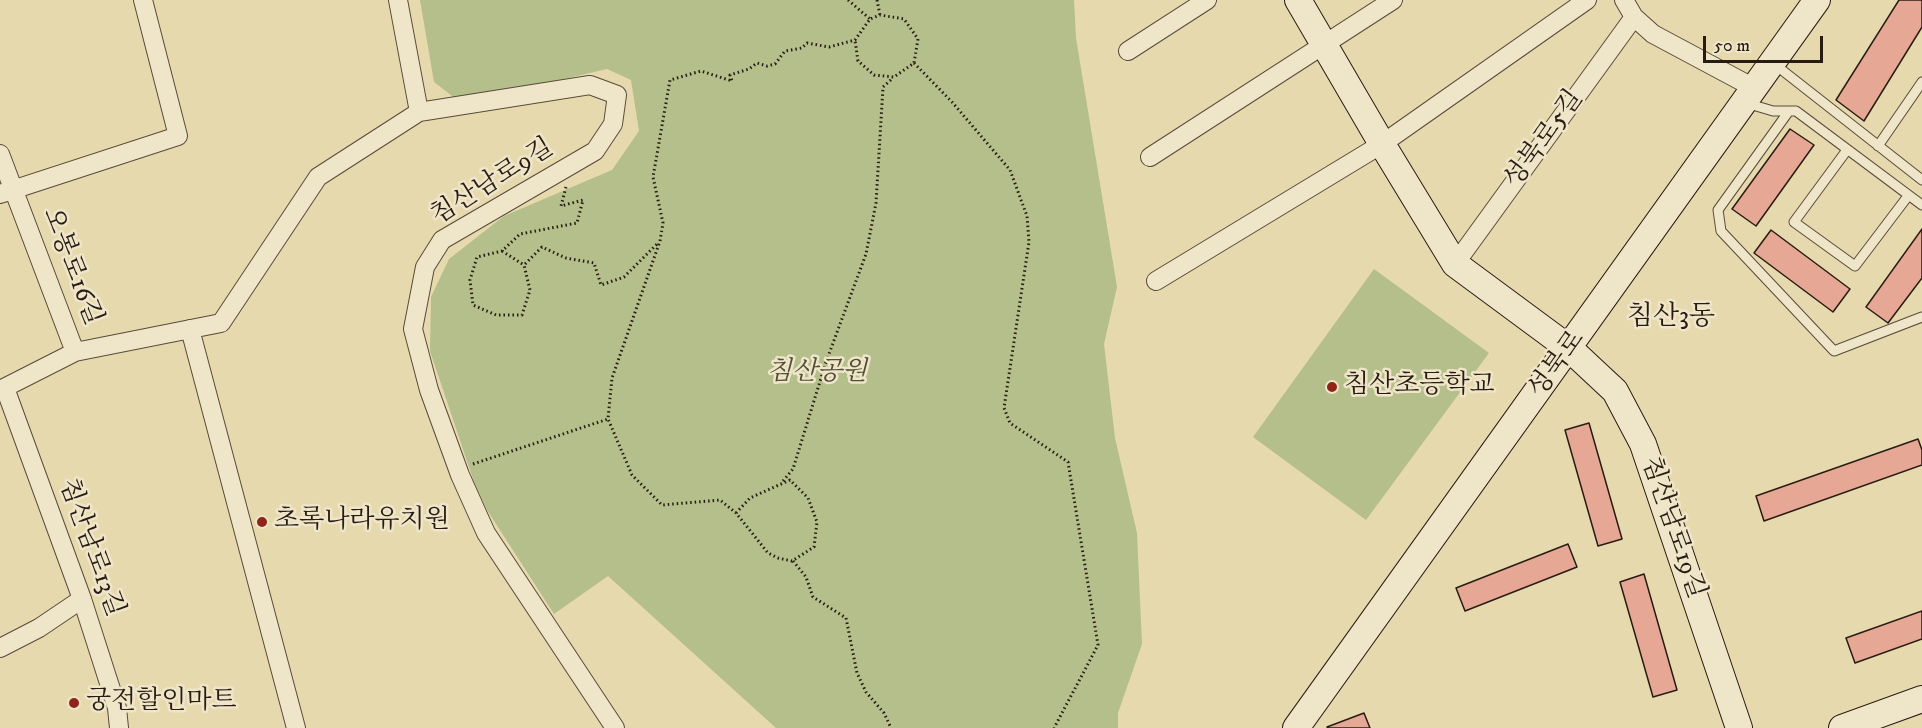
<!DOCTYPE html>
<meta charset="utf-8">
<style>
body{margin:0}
#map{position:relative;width:1922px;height:728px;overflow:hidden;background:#e7d9ae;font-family:"IM FELL DW Pica",serif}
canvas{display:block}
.scale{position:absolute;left:1703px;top:36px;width:120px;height:27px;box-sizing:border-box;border:3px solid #281c12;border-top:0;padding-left:8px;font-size:18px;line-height:21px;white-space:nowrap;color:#281c12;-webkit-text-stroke:4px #efe6ca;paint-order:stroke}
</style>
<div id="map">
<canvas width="1922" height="728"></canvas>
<div class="scale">50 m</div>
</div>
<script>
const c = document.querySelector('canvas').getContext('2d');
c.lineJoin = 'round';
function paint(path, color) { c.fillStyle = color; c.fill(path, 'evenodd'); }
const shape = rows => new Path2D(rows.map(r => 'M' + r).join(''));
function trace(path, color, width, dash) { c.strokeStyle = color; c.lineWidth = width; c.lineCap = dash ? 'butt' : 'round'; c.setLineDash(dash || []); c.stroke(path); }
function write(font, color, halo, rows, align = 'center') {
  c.font = font + ' "IM FELL DW Pica","Noto Serif KR",serif'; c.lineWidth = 5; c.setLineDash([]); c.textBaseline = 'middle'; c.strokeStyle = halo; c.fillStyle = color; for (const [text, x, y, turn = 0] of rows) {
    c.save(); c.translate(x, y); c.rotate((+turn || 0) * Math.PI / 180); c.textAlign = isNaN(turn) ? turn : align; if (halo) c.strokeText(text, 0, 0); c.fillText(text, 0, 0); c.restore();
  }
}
const green = shape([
 [420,0,1074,0,1076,38,1117,287,1104,344,1115,438,1137,533,1142,644,1118,713,1118,728,776,728,608,576,554,614,487,510,474,482,430,351,431,297,449,259,504,216,612,170,639,131,631,80,607,69,461,103,434,82],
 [1374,269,1489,353,1366,520,1253,437]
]);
const building = shape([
 [1899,0,1922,0,1922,27,1864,121,1836,100,1899,0],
 [1790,129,1814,145,1756,226,1732,209,1790,129],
 [1922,229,1922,278,1888,323,1866,307,1922,229],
 [1771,230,1850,289,1833,312,1754,253,1771,230],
 [1589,423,1622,539,1598,546,1565,430,1589,423],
 [1918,439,1922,450,1922,465,1764,521,1756,496,1918,439],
 [1568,544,1577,567,1465,611,1456,588,1568,544],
 [1644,574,1677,690,1653,697,1620,582,1644,574],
 [1922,611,1922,639,1855,663,1846,638,1922,611],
 [1364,713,1370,728,1328,728,1327,727,1364,713]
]);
const path = shape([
 [848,0,870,19],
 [877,0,880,15],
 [914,63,952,102,1010,170,1027,216,1029,242,1004,408,1010,423,1068,462,1098,645,1054,728],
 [566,187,561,206,583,200,577,223,520,234,502,251,477,257,470,280,473,305,496,315,522,315,530,290,524,265,542,247,566,258,594,263,601,285,624,277,658,243],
 [502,251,524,265],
 [826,362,866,254,876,203,883,87,893,78],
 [473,464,608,419],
 [783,481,793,469,826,362,850,374],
 [736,513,750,498,790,480,808,498,817,522,814,547,792,561,778,558,768,553,736,513,720,500,662,505,632,475,608,419,612,378,660,241,663,223,653,177,670,80,701,71,732,81,730,75,749,69,757,63,767,66,775,64,785,51,802,48,807,43,829,47,855,40,870,19,880,15,904,19,918,39,914,63,894,77,874,75,858,61,855,40],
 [793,561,806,577,813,597,846,618,857,673,866,692,884,713,891,728]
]);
const lane = shape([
 [1773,63,1922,180],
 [1746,103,1773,111,1796,111,1922,205],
 [1789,111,1718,210,1721,231,1834,351,1922,317],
 [1878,146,1922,82],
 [1847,150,1794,222,1855,266,1908,196]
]);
const street = shape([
 [398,0,419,112],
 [1624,0,1634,17,1653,34,1756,89],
 [1128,51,1207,0],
 [0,154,75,352],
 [1150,157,1393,0],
 [0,194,178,136,143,0],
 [1455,264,1634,17],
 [1156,281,1382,144,1587,0],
 [190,329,296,728],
 [5,388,82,599,117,708,119,728],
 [0,390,75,352,221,323,318,177,419,112,590,85,617,95,613,124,595,151,442,240,425,267,413,329,429,390,460,475,486,533,615,728],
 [0,648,39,628,82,599]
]);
const secondary = shape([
 [1298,0,1382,144,1455,264,1570,349,1615,391,1643,444,1739,728],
 [1296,728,1817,0],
 [1842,728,1922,699]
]);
const markers = [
 [1332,387,6,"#8f2418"],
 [262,522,6,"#8f2418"],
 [74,703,6,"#8f2418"]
];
const streetNames = [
 ["성북로5길",1545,140,-54],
 ["침산남로9길",493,183,-32],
 ["오봉로16길",71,267,69],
 ["성북로",1558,365,-54],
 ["침산남로19길",1672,528,71],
 ["침산남로13길",90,548,70]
];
const parkNames = [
 ["침산공원",817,374]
];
const poiNames = [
 ["침산초등학교",1344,387],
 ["초록나라유치원",274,522],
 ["궁전할인마트",86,703]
];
const neighbourhoodNames = [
 ["침산3동",1671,318]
];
paint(green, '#b4bf8b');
paint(building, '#e6a894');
trace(building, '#281c12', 1.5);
trace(lane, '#584b39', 11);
trace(street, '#584b39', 20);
trace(secondary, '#281c12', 28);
trace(path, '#281c12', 3, [1.5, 3]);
trace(lane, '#efe6ca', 9);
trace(street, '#efe6ca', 18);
trace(secondary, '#efe6ca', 26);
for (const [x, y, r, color] of markers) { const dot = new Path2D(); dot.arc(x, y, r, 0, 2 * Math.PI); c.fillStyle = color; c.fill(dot); trace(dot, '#efe6ca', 2); }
write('26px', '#281c12', '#efe6ca', streetNames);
write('italic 26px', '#524d36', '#efe6ca', parkNames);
write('26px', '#281c12', '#efe6ca', poiNames, 'left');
write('27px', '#281c12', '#efe6ca', neighbourhoodNames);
</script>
